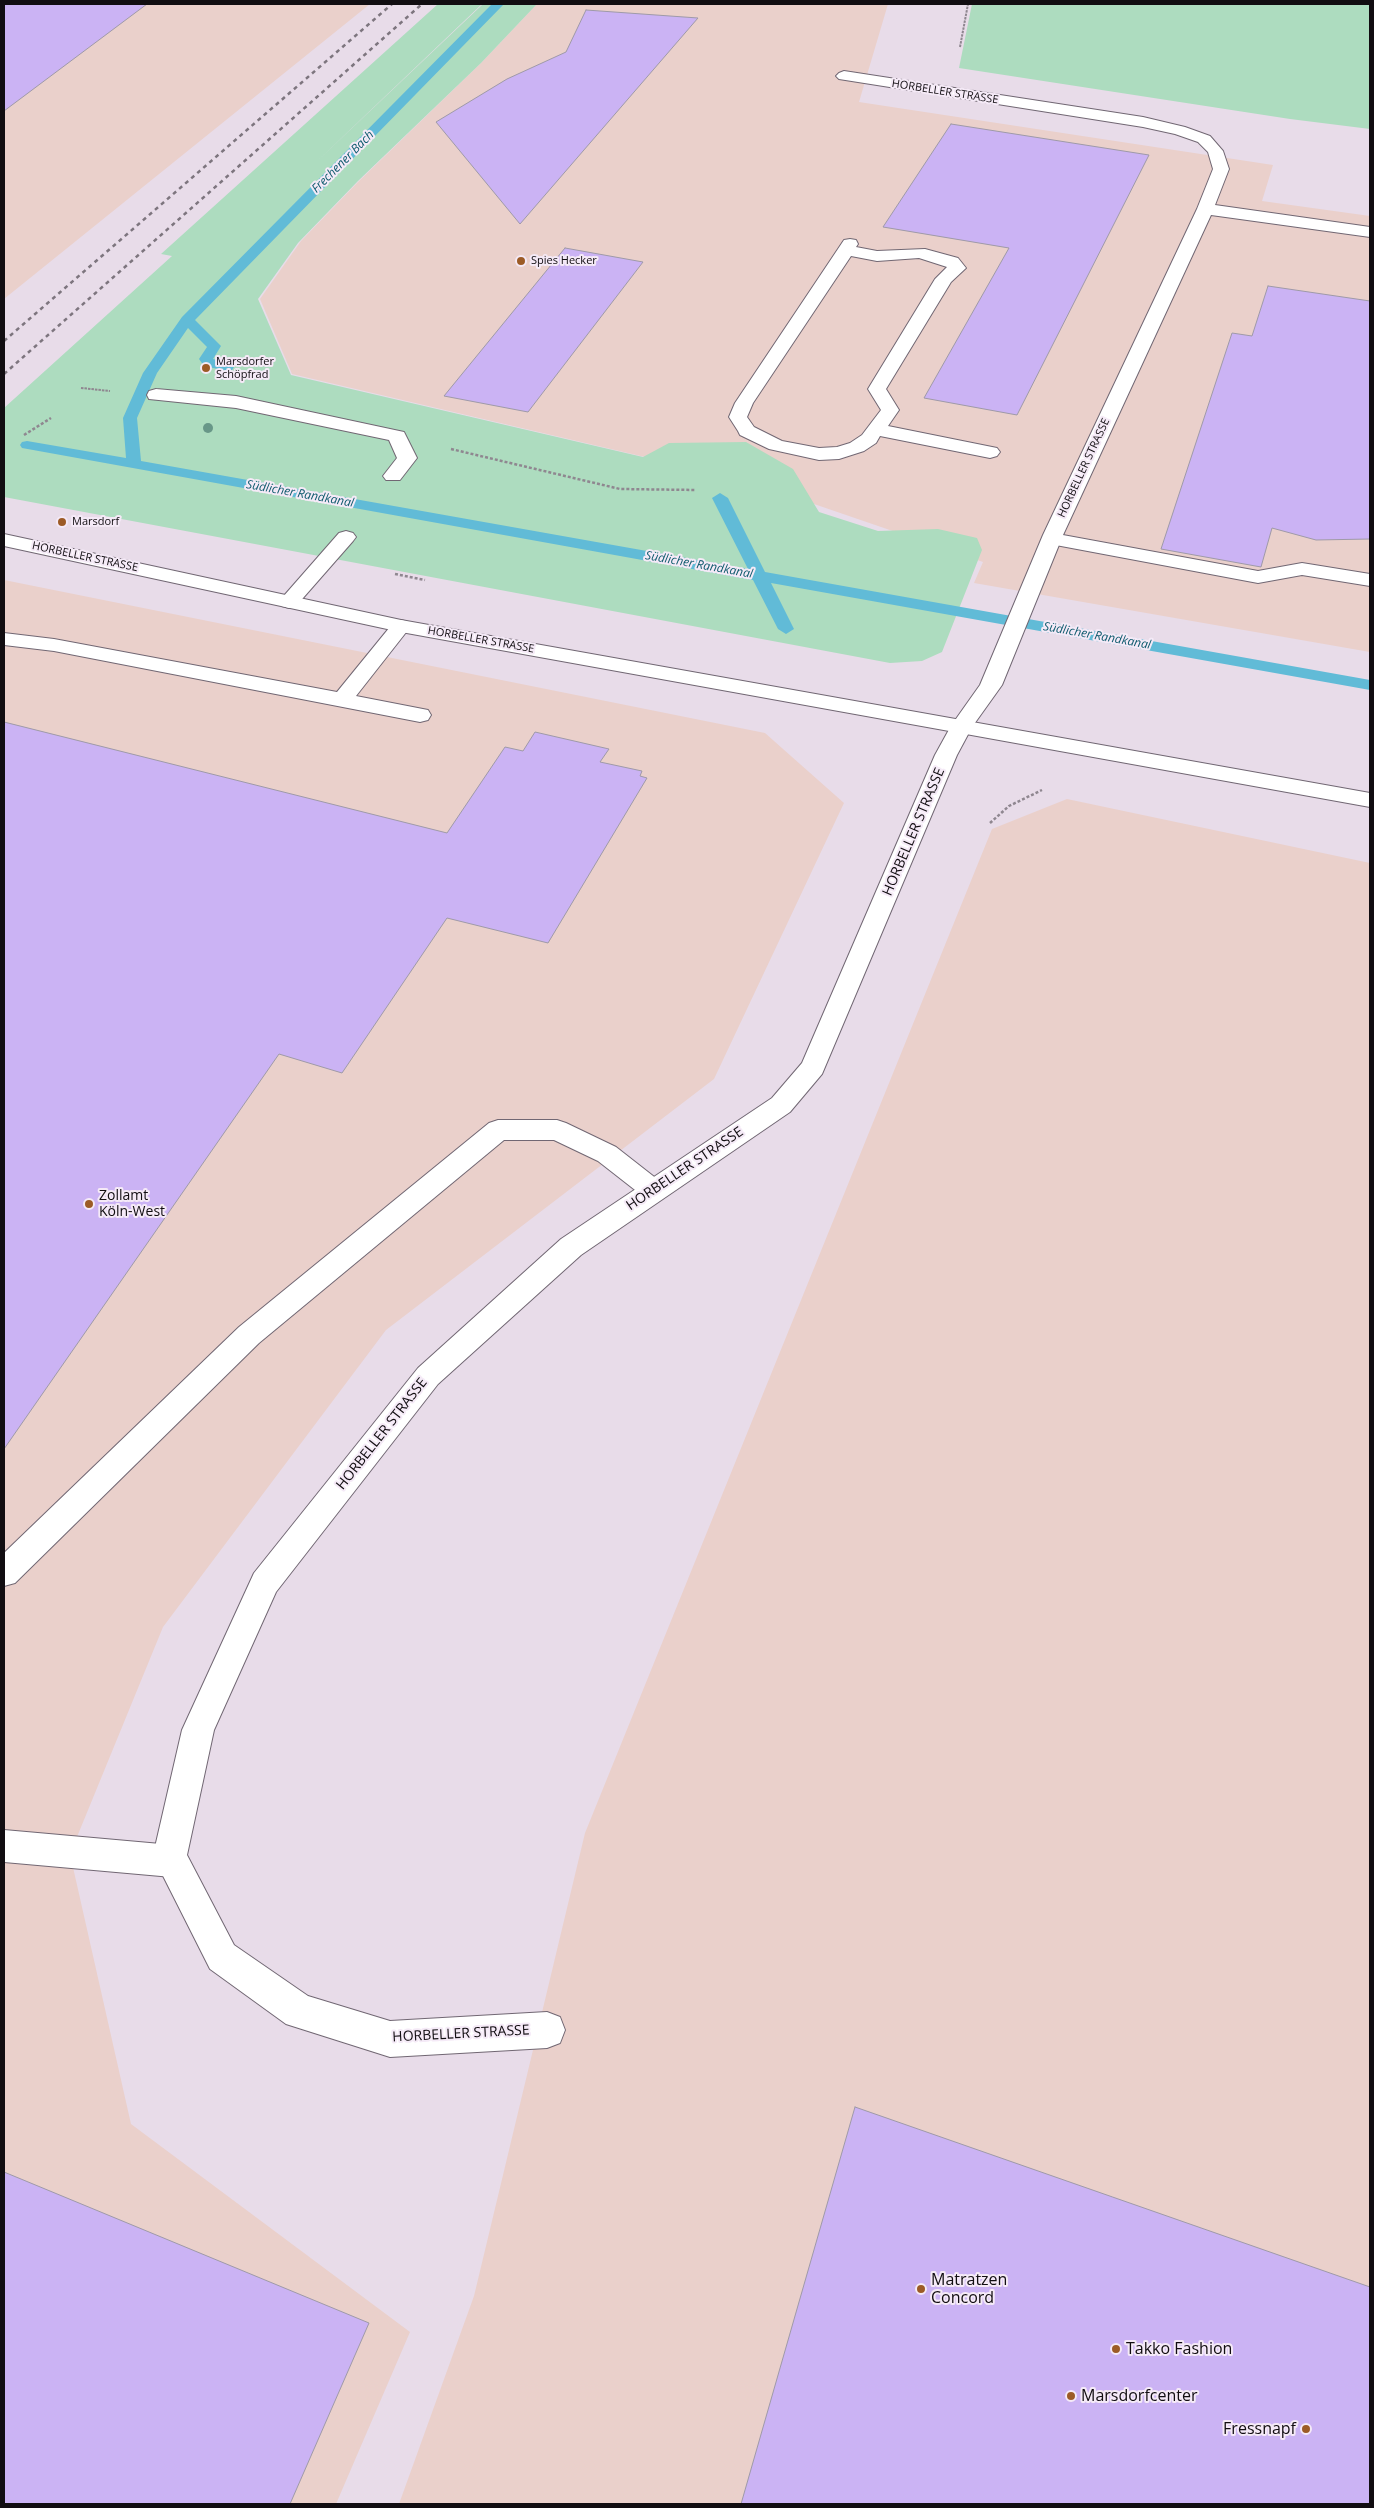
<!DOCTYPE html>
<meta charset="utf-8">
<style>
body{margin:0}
#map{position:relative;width:1374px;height:2508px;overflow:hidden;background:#e8dce9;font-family:"Open Sans",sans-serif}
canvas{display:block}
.frame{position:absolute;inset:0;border:5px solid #110d11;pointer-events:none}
</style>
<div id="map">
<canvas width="1374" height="2508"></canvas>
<div class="frame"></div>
</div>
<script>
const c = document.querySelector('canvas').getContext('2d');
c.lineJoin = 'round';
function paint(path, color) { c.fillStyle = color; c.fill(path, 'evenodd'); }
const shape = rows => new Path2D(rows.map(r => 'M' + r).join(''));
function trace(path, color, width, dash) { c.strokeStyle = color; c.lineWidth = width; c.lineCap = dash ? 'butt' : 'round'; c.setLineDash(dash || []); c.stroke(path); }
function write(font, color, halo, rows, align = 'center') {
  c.font = font + ' "Open Sans",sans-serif'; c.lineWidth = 4; c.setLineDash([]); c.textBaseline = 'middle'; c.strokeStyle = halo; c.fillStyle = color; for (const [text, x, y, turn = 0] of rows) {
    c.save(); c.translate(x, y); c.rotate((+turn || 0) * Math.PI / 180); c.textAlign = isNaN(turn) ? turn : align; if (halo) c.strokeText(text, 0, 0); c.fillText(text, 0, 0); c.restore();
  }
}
const commercial = shape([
 [4,4,370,4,4,299],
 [537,4,888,4,859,102,1273,165,1262,201,1370,216,1370,652,974,583,983,562,747,481,292,374,260,299,301,241,358,182,481,63],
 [4,580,765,733,844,803,714,1079,386,1330,163,1627,70,1854,131,2124,410,2332,336,2504,4,2504],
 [1067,799,1370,863,1370,2504,399,2504,474,2296,585,1833,992,829]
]);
const green = shape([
 [438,4,482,4,311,167,483,4,537,4,481,63,358,181,298,243,258,299,291,375,643,457,669,443,746,442,793,469,819,512,878,531,938,529,977,538,982,550,942,652,922,661,890,663,4,497,4,408,172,256,161,254],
 [972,4,1370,4,1370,129,1290,119,959,68]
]);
const stream = shape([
 [492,4,504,4,195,320,221,346,213,359,232,364,234,367,232,370,227,371,204,366,199,359,207,347,188,328,157,373,137,418,141,461,748,569,712,498,720,493,728,498,765,572,1370,680,1370,690,771,583,794,629,786,634,778,629,753,580,22,448,20,445,22,442,27,441,126,458,123,418,143,373,182,317,492,4]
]);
const building = shape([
 [4,4,147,4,4,111,4,4],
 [586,10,698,18,520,224,436,122,507,79,566,52,586,10],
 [951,124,1149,155,1017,415,924,398,1009,248,883,227,951,124],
 [565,248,643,262,528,412,444,396,565,248],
 [1268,286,1370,301,1370,539,1316,540,1272,528,1261,567,1161,549,1232,333,1252,336,1268,286],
 [4,722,447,833,505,747,523,751,535,732,609,749,600,762,642,771,640,776,647,778,548,943,447,918,342,1073,279,1054,4,1449,4,722],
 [855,2107,1370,2287,1370,2504,741,2504,855,2107],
 [4,2172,369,2323,290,2504,4,2504,4,2172]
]);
const pathFar1 = shape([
 [960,47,968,4],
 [81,388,110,391]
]);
const path = shape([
 [24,435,51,418],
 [451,449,620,489,696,490],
 [395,574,425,580],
 [990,823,1009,806,1042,790]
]);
const lane = shape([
 [850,239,856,240,858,244,856,247,877,251,925,249,958,258,966,268,951,282,886,389,899,410,888,426,997,448,1000,452,997,456,990,458,880,436,876,443,864,451,839,459,819,460,769,449,740,435,738,431,729,417,735,403,844,240,850,239],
 [851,256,877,261,919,258,947,267,935,279,868,389,881,410,862,435,850,443,837,447,819,448,782,441,754,427,747,417,753,403,851,256],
 [156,389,236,396,404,432,417,458,400,480,386,480,383,476,397,458,389,440,236,408,149,399,147,395,149,391,156,389],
 [346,531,353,533,356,537,353,541,296,606,289,608,282,606,279,602,282,598,339,533,346,531],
 [1052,533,1258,571,1302,563,1370,574,1370,586,1302,575,1258,583,1045,543,1042,539,1045,535,1052,533],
 [401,620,408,622,411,626,356,696,428,710,431,715,428,720,420,722,54,651,4,645,4,633,54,639,337,692,394,622,401,620],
 [498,1120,557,1120,566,1123,616,1147,662,1183,666,1190,662,1197,653,1200,644,1197,598,1161,554,1140,504,1140,259,1343,15,1583,4,1586,4,1553,239,1327,489,1123,498,1120],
 [4,1830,172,1845,184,1850,189,1861,184,1872,172,1877,4,1862,4,1830]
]);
const street = shape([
 [844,71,1143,117,1185,127,1210,136,1223,151,1229,169,1215,205,1370,227,1370,237,1211,215,1063,535,1002,685,972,727,957,755,822,1074,790,1112,581,1255,438,1384,276,1592,214,1730,187,1855,234,1945,308,1996,390,2021,547,2012,560,2017,565,2030,560,2043,547,2048,390,2057,286,2024,210,1969,153,1856,182,1730,254,1573,418,1368,561,1239,772,1098,802,1063,935,755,951,726,980,685,1043,535,1197,209,1213,169,1208,152,1198,142,1175,134,1143,127,839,79,836,76,839,73,844,71]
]);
const secondary = shape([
 [4,534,401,620,1370,793,1370,807,401,632,4,546,4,534]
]);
const rail = shape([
 [4,341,392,4],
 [4,374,422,4]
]);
const trees = [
 [208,428]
];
const markers = [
 [521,261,5,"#9c5b26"],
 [206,368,5,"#9c5b26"],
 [62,522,5,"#9c5b26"],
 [89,1204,5,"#9c5b26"],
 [921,2289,5,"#9c5b26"],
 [1116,2349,5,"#9c5b26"],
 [1071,2396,5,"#9c5b26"],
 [1306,2429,5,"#9c5b26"]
];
const farStreetnames = [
 ["HORBELLER STRASSE",945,92,9],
 ["HORBELLER STRASSE",1084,468,-65],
 ["HORBELLER STRASSE",85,557,12],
 ["HORBELLER STRASSE",481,640,10]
];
const farPoinames = [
 ["Spies Hecker",531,261],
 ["Marsdorfer",216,362],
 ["Schöpfrad",216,375],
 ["Marsdorf",72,522]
];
const farWaternames = [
 ["Frechener Bach",343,162,-45],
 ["Südlicher Randkanal",300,494,10],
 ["Südlicher Randkanal",699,565,10],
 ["Südlicher Randkanal",1097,636,10]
];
const streetNames = [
 ["HORBELLER STRASSE",914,832,-67],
 ["HORBELLER STRASSE",685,1169,-34],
 ["HORBELLER STRASSE",382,1434,-52],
 ["HORBELLER STRASSE",461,2034,-3]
];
const poiNames = [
 ["Zollamt",99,1196],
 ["Köln-West",99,1212]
];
const nearPoinames = [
 ["Matratzen",931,2280],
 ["Concord",931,2298],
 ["Takko Fashion",1126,2349],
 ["Marsdorfcenter",1081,2396],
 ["Fressnapf",1296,2429,"right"]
];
paint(commercial, '#ead0cb');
paint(green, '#addcbf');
paint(stream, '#61bbd7');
paint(building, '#cbb3f4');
trace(building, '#9f9aa8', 1);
trace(lane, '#716773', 2);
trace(street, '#716773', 2);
trace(secondary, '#716773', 2);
trace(pathFar1, '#8f8790', 2, [2.5, 1]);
trace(path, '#8f8790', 2.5, [3, 2]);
paint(lane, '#fff');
paint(street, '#fff');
paint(secondary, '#fff');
trace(rail, '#7d757e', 2.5, [4, 4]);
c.fillStyle = '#689788';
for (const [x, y] of trees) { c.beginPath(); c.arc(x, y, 5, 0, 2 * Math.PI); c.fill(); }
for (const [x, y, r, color] of markers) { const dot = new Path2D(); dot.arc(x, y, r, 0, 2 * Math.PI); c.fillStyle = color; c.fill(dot); trace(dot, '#f5eaf7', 2); }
write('11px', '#110d11', '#f5eaf7', farStreetnames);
write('11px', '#110d11', '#f5eaf7', farPoinames, 'left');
write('italic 12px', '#0d5a6d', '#f5eaf7', farWaternames);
write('14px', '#110d11', '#f5eaf7', streetNames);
write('14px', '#110d11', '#f5eaf7', poiNames, 'left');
write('16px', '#110d11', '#f5eaf7', nearPoinames, 'left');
</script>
